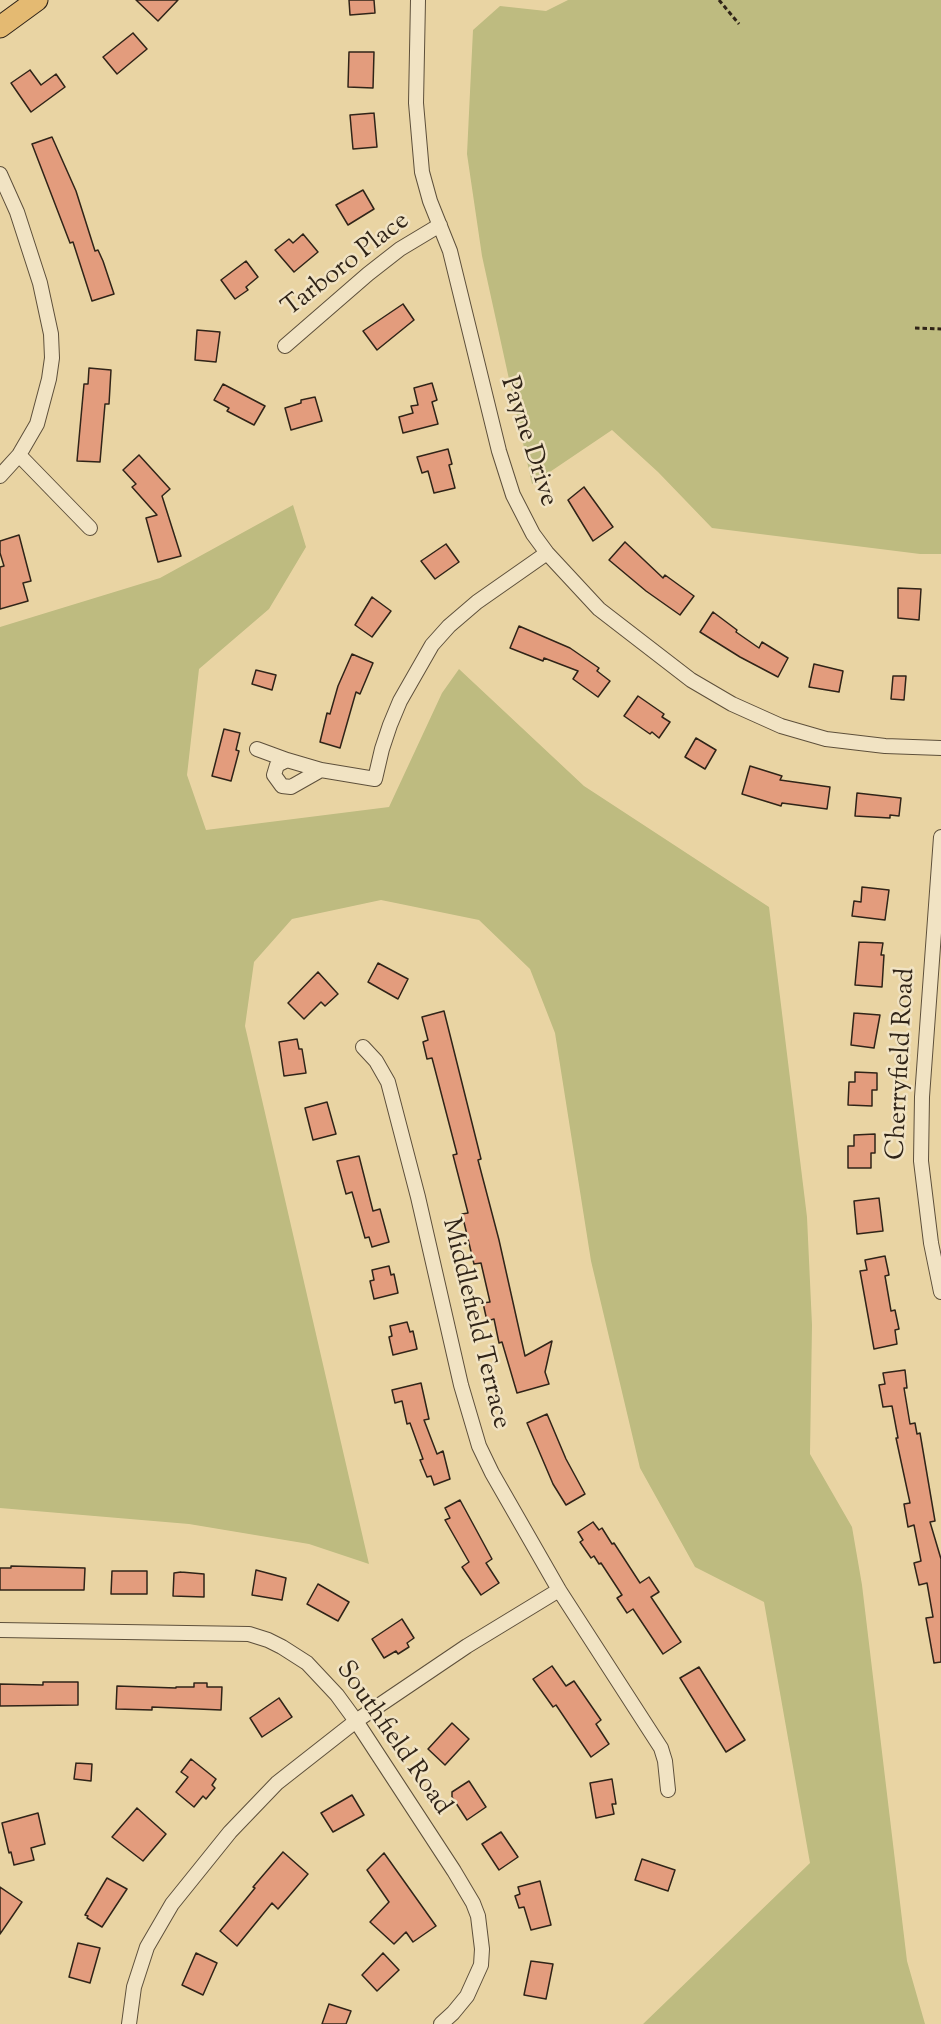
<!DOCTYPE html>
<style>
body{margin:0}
canvas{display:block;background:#e9d4a3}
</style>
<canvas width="941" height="2024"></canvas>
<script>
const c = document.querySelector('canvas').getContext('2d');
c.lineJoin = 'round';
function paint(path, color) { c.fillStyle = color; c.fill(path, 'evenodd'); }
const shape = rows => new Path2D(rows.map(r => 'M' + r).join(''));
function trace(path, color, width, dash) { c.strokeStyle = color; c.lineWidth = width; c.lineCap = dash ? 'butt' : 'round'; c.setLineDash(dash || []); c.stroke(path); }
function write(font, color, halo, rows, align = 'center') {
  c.font = font + ' "Sorts Mill Goudy",serif'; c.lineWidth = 5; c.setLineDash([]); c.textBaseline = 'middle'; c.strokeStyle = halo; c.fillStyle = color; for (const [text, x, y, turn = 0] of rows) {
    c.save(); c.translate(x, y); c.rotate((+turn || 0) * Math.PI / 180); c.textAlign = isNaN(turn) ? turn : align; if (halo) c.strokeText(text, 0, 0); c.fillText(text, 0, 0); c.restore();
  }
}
const green = shape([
 [568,0,941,0,941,554,920,554,712,528,658,472,612,430,532,484,482,256,467,154,473,30,500,6,546,11],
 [293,505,306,547,269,609,199,669,187,775,206,830,389,807,442,693,459,669,584,786,769,907,807,1217,812,1325,810,1454,852,1527,862,1585,907,1961,925,2024,643,2024,810,1863,764,1602,695,1567,640,1468,591,1261,555,1033,530,969,479,920,381,900,292,919,254,962,245,1026,369,1564,309,1544,189,1524,0,1508,0,627,160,578]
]);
const building = shape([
 [136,0,178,0,158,21,136,0],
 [349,0,374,0,375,13,350,15,349,0],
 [133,33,147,49,117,74,103,57,133,33],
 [349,52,374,52,373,88,348,87,349,52],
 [30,70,41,85,56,74,65,87,31,112,11,83,30,70],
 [374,113,377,147,353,149,350,115,374,113],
 [52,137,76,191,95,251,98,250,103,261,114,294,92,301,73,242,70,243,32,144,52,137],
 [363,190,374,209,348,225,336,205,363,190],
 [303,234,318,252,294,272,275,250,289,239,293,243,303,234],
 [246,261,258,277,246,287,248,290,235,299,221,280,246,261],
 [403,304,414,320,377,350,363,331,403,304],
 [197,330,220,332,216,362,195,360,197,330],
 [89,368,111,370,109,404,105,404,100,462,77,461,84,384,88,384,89,368],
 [432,383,437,400,432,402,438,424,403,433,399,417,413,413,411,406,418,405,414,388,432,383],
 [223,384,265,406,254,425,227,411,229,408,214,400,223,384],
 [315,397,322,421,291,430,285,408,301,403,301,400,315,397],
 [448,449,452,464,449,465,455,488,434,493,428,471,422,473,417,457,448,449],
 [139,455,170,489,162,496,181,556,158,562,146,518,157,515,132,487,136,484,123,470,139,455],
 [584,487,613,527,593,541,568,500,584,487],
 [19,535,31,581,23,583,28,601,0,609,0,567,4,566,0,553,0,541,19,535],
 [625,542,663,578,665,575,694,596,680,615,646,591,609,560,625,542],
 [446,544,459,562,435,579,421,561,446,544],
 [898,588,921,589,919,620,898,618,898,588],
 [372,597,391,611,372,637,355,625,372,597],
 [713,612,737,630,736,632,759,648,762,642,788,658,778,677,740,657,700,632,713,612],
 [519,626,570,648,599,668,597,671,610,681,598,697,573,679,578,671,544,658,543,661,510,648,519,626],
 [352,654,373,663,360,694,356,692,340,748,320,742,327,713,330,714,338,686,352,654],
 [814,664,843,671,839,692,809,687,814,664],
 [256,670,276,675,272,690,252,684,256,670],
 [893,676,906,676,904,700,891,699,893,676],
 [638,696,664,714,662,717,670,722,659,738,652,732,650,734,624,716,638,696],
 [224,729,240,733,236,750,239,751,231,781,212,776,224,729],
 [696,738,716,750,705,769,685,757,696,738],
 [750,766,782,776,780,780,830,787,827,809,782,803,781,806,742,794,750,766],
 [857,793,901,798,899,816,890,815,890,818,855,816,857,793],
 [862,887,889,890,885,920,852,916,854,901,861,902,862,887],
 [859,942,883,943,881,955,884,955,882,987,855,985,859,942],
 [378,963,408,979,398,999,368,982,378,963],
 [318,972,338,994,325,1006,321,1002,304,1019,288,1003,318,972],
 [444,1011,481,1159,478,1160,499,1240,525,1356,552,1341,545,1372,549,1384,517,1393,502,1342,499,1343,494,1319,487,1321,483,1303,490,1302,481,1263,474,1264,462,1214,468,1213,453,1155,457,1154,432,1058,427,1059,423,1042,428,1040,422,1017,444,1011],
 [854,1013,880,1015,874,1048,851,1045,854,1013],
 [297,1039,299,1049,302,1049,306,1073,284,1076,279,1042,297,1039],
 [855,1072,877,1073,877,1090,872,1090,872,1106,848,1105,849,1082,855,1082,855,1072],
 [327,1102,336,1134,313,1140,305,1108,327,1102],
 [875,1134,875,1153,871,1153,871,1168,848,1168,848,1146,854,1146,854,1135,875,1134],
 [359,1156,373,1211,380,1209,389,1242,372,1247,369,1237,365,1238,352,1192,346,1194,337,1161,359,1156],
 [879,1198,883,1231,857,1234,854,1201,879,1198],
 [885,1256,889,1275,885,1276,891,1311,895,1310,899,1329,895,1330,897,1344,874,1349,860,1271,867,1270,865,1260,885,1256],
 [389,1266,391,1275,394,1274,398,1293,374,1299,370,1281,374,1280,372,1270,389,1266],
 [407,1322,410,1332,413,1331,417,1349,393,1355,389,1337,392,1336,390,1326,407,1322],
 [905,1370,907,1388,904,1388,910,1424,915,1423,917,1434,920,1433,935,1521,930,1522,941,1559,941,1662,934,1663,926,1618,933,1617,927,1583,919,1585,914,1563,921,1561,914,1525,908,1527,904,1504,910,1503,896,1438,898,1438,892,1406,883,1407,879,1385,885,1384,883,1373,905,1370],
 [421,1383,429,1419,424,1420,437,1454,443,1451,450,1479,434,1485,431,1476,427,1477,420,1460,423,1459,410,1423,407,1424,402,1401,395,1403,392,1390,421,1383],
 [547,1414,566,1459,585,1494,566,1505,553,1484,527,1423,547,1414],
 [460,1500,492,1559,486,1563,499,1583,481,1595,462,1567,469,1562,445,1520,450,1518,445,1508,460,1500],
 [593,1522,599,1530,602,1528,612,1544,614,1543,640,1583,649,1577,659,1592,651,1597,681,1642,663,1654,633,1609,627,1613,617,1598,622,1595,601,1563,599,1564,594,1556,591,1558,580,1542,583,1540,578,1532,593,1522],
 [11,1566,85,1568,84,1590,0,1590,0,1568,11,1568,11,1566],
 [256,1570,286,1578,282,1600,252,1595,256,1570],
 [112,1571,147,1571,147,1594,111,1594,112,1571],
 [181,1572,204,1574,204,1597,173,1596,174,1573,181,1572],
 [318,1584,349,1602,338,1621,307,1604,318,1584],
 [402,1619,414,1638,407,1643,409,1647,398,1654,396,1651,384,1658,372,1639,402,1619],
 [552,1666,566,1686,574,1681,601,1720,596,1724,609,1744,591,1757,556,1705,553,1707,533,1679,552,1666],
 [699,1667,745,1740,726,1752,680,1678,699,1667],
 [43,1682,78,1682,78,1705,0,1706,0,1684,43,1685,43,1682],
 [194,1683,207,1683,207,1687,222,1687,221,1710,152,1707,152,1710,116,1709,117,1686,176,1688,176,1687,194,1687,194,1683],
 [279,1698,292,1717,262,1737,250,1718,279,1698],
 [452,1723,469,1739,445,1765,428,1749,452,1723],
 [191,1759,216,1779,212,1785,215,1788,206,1799,203,1796,194,1807,176,1792,188,1777,181,1772,191,1759],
 [76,1763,92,1764,91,1781,74,1779,76,1763],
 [612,1779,616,1804,612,1804,614,1814,596,1818,590,1783,612,1779],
 [469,1781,486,1807,467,1820,452,1797,452,1792,469,1781],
 [352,1795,364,1815,333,1832,321,1813,352,1795],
 [137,1808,166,1834,143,1861,112,1837,137,1808],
 [38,1813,45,1844,31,1848,34,1860,14,1865,11,1852,9,1853,2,1823,38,1813],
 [501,1832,518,1857,499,1870,482,1844,501,1832],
 [283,1852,308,1874,278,1909,272,1903,237,1946,220,1931,255,1888,253,1887,283,1852],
 [384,1853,436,1926,413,1942,406,1932,394,1944,370,1922,389,1902,367,1870,384,1853],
 [642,1859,675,1870,668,1891,635,1880,642,1859],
 [107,1878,127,1889,102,1927,87,1918,88,1916,85,1915,107,1878],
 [540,1881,551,1925,531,1930,524,1907,519,1908,515,1896,520,1894,518,1887,540,1881],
 [0,1887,22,1902,0,1934,0,1887],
 [78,1943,100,1948,90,1983,69,1977,78,1943],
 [196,1953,217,1963,203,1995,182,1985,196,1953],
 [383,1953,399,1970,377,1991,362,1975,383,1953],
 [531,1961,553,1964,546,1999,524,1995,531,1961],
 [329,2004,351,2011,346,2024,322,2024,329,2004]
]);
const path = shape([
 [719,0,739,24],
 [915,328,941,329]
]);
const minor = shape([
 [418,0,416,103,422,172,430,201,450,251,499,451,513,495,533,534,547,553,599,609,691,680,732,704,781,726,826,739,885,746,941,748],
 [0,174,17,212,40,283,51,334,52,358,49,379,37,424,19,455,0,476],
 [285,346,368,274,400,249,440,225],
 [19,455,90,528],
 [257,749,287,760],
 [321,770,287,760,277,765,274,775,282,786,291,787,321,770,375,779,382,749,390,725,400,701,432,645,449,626,477,602,547,553],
 [941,837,922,1097,921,1161,931,1243,941,1292],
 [363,1047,376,1061,388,1082,418,1197,461,1385,479,1446,492,1473,559,1590,661,1748,665,1761,668,1790],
 [0,1630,249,1634,268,1640,282,1647,307,1663,337,1695,356,1721,454,1871,473,1903,478,1916,482,1949,481,1965,467,1996,453,2013,441,2024],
 [129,2024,134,1987,147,1947,172,1904,230,1832,277,1783,356,1721,467,1646,559,1590]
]);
const primary = shape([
 [0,27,37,0]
]);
const streetNames = [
 ["Tarboro Place",347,266,-38],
 ["Payne Drive",527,442,72],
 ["Cherryfield Road",903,1064,-87],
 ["Middlefield Terrace",474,1324,76],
 ["Southfield Road",392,1739,55]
];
paint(green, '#bebb80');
paint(building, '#e39c7d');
trace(building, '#302418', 1.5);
trace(minor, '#5e503b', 16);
trace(primary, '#302418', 23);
trace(path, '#302418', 3, [4.5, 3]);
trace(minor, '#f1e3c3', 14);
trace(primary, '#e4ba72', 21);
write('26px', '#302418', '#f1e3c3', streetNames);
</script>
